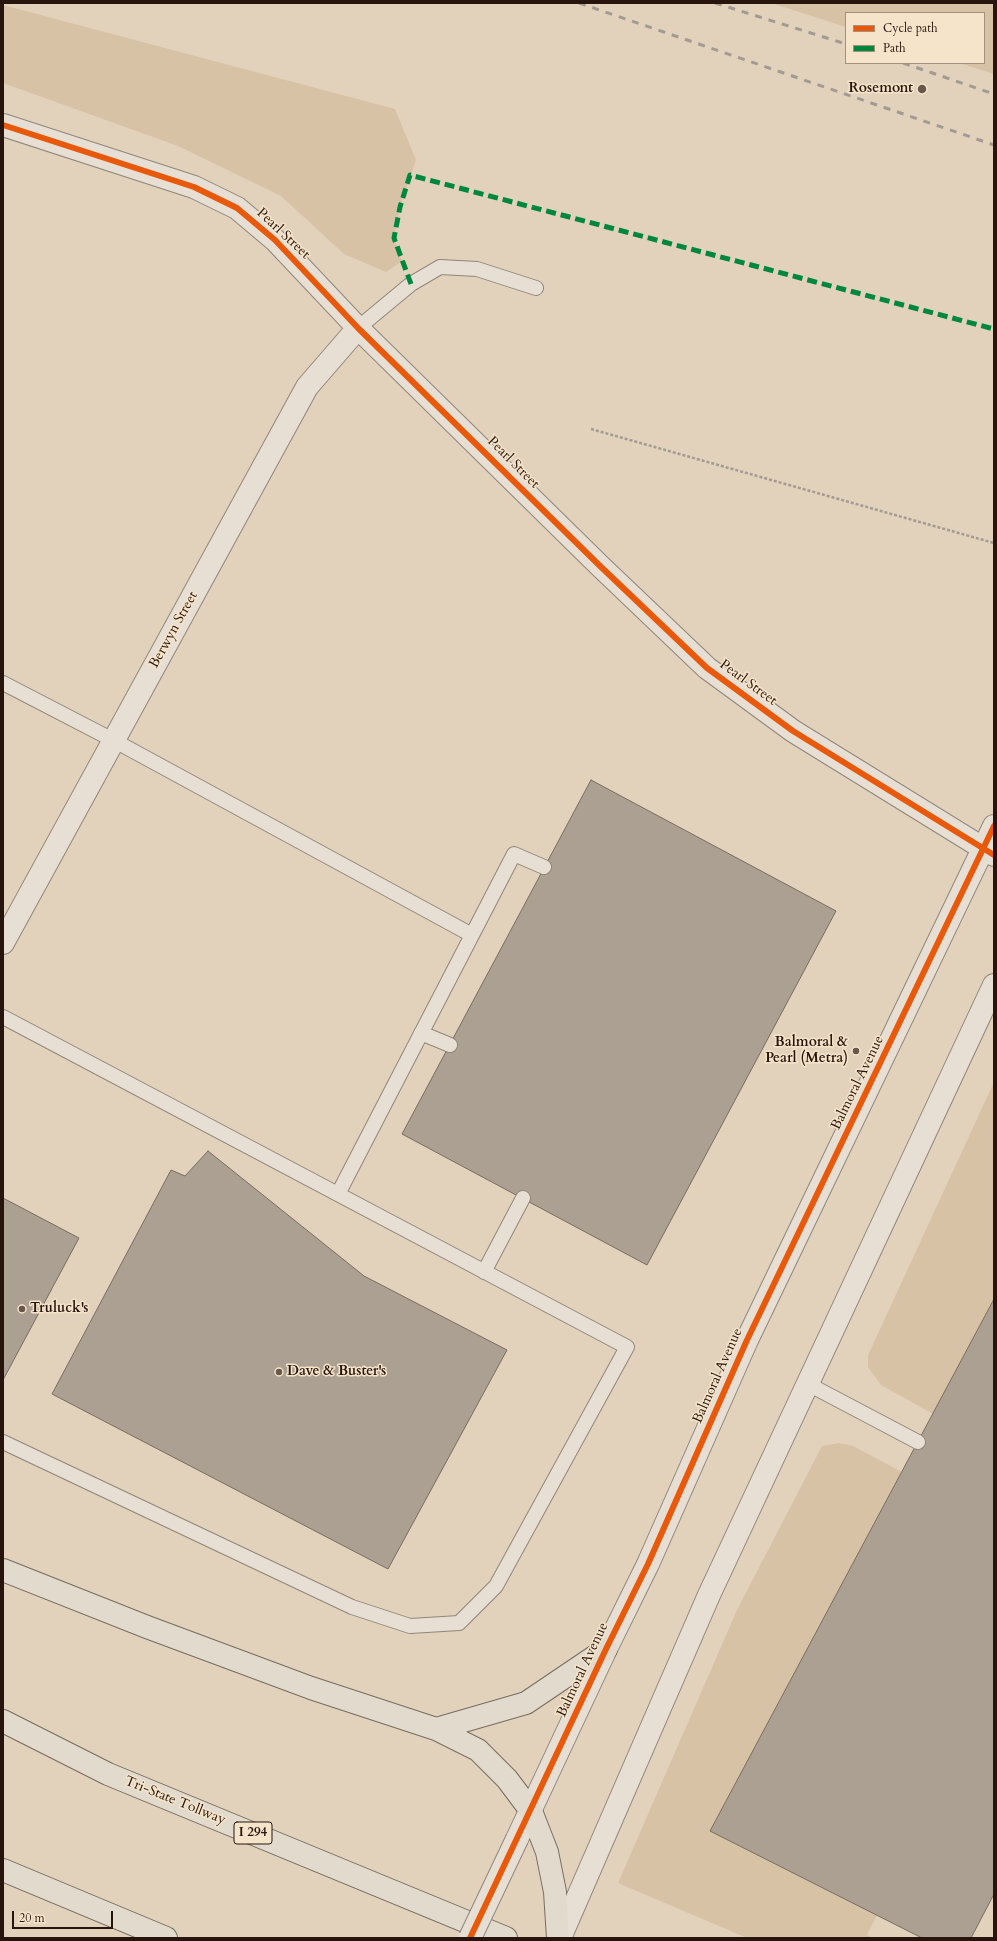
<!DOCTYPE html>
<style>
body{margin:0}
#map{position:relative;width:997px;height:1941px;overflow:hidden;background:#e2d2bc;font-family:Cardo,serif}
canvas{display:block}
.frame{position:absolute;inset:0;border:4px solid #27150d;pointer-events:none}
.legend{position:absolute;left:845px;top:12px;width:140px;height:52px;box-sizing:border-box;background:#f6e4ca;border:1px solid #a3917e;margin:0;padding:5px 7px;list-style:none;font-size:12px;color:#27150d}
.legend li{display:flex;align-items:center;gap:8px;height:20px}
.legend b{width:20px;border:1px solid #a3917e}
.scale{position:absolute;left:12px;top:1911px;width:101px;height:18px;box-sizing:border-box;border:2px solid #27150d;border-top:0;padding-left:5px;font-size:12px;line-height:14px;white-space:nowrap;color:#27150d;-webkit-text-stroke:3px #f6e4ca;paint-order:stroke}
</style>
<div id="map">
<canvas width="997" height="1941"></canvas>
<div class="frame"></div>
<ul class="legend">
<li><b style="height:5px;background:#e8590c"></b>Cycle path</li>
<li><b style="height:5px;background:#00873e"></b>Path</li>
</ul>
<div class="scale">20 m</div>
</div>
<script>
const c = document.querySelector('canvas').getContext('2d');
c.lineJoin = 'round';
function paint(path, color) { c.fillStyle = color; c.fill(path, 'evenodd'); }
const shape = rows => new Path2D(rows.map(r => 'M' + r).join(''));
function trace(path, color, width, dash) { c.strokeStyle = color; c.lineWidth = width; c.lineCap = dash ? 'butt' : 'round'; c.setLineDash(dash || []); c.stroke(path); }
function write(font, color, halo, rows, align = 'center') {
  c.font = font + ' Cardo,serif'; c.lineWidth = 3; c.setLineDash([]); c.textBaseline = 'middle'; c.strokeStyle = halo; c.fillStyle = color; for (const [text, x, y, turn = 0] of rows) {
    c.save(); c.translate(x, y); c.rotate((+turn || 0) * Math.PI / 180); c.textAlign = isNaN(turn) ? turn : align; if (halo) c.strokeText(text, 0, 0); c.fillText(text, 0, 0); c.restore();
  }
}
const green = shape([
 [771,3,994,3,994,74,959,63,984,63,984,13,846,13,846,27],
 [3,5,395,109,416,160,400,207,394,238,402,261,386,272,344,254,281,196,178,146,3,83],
 [994,1082,994,1299,933,1414,881,1385,868,1367,868,1355],
 [839,1443,853,1446,902,1472,710,1831,877,1915,867,1935,873,1938,747,1938,618,1883,737,1610,822,1446]
]);
const building = shape([
 [591,780,836,911,647,1265,402,1134,591,780],
 [208,1151,364,1276,507,1350,388,1569,52,1394,171,1170,185,1176,208,1151],
 [3,1198,79,1238,3,1380,3,1198],
 [994,1299,994,1894,971,1938,922,1938,710,1831,994,1299]
]);
const path = shape([
 [591,429,994,543]
]);
const service = shape([
 [358,328,411,284,440,267,477,269,536,288],
 [3,683,113,740,472,935],
 [3,1017,627,1347,496,1586,459,1623,410,1626,352,1607,3,1442],
 [421,1033,450,1045],
 [338,1194,514,854,544,867],
 [484,1272,523,1198],
 [808,1384,918,1442]
]);
const minor = shape([
 [3,125,194,187,237,208,275,240,358,328,599,565,707,668,793,731,994,855],
 [3,943,307,387,358,328]
]);
const tertiary = shape([
 [517,1839,606,1649,648,1564,747,1340,994,826],
 [560,1938,709,1595,994,985]
]);
const motorway = shape([
 [3,1570,147,1627,311,1688,436,1729,478,1750,507,1779,531,1811,547,1852,555,1892,558,1938],
 [3,1721,108,1774,506,1938],
 [436,1729,526,1703,606,1649],
 [3,1870,166,1938]
]);
const rail = shape([
 [579,3,994,145],
 [715,3,846,44],
 [903,63,994,94]
]);
const tertiaryBridge = shape([
 [470,1938,517,1839]
]);
const quiet = shape([
 [411,284,394,238,400,207,410,175,994,329]
]);
const cycleway = shape([
 [3,125,194,187,237,208,275,240,358,328,599,565,707,668,793,731,994,855],
 [470,1938,606,1649,648,1564,747,1340,994,826]
]);
const markers = [
 [922,89,5,"#68574a"],
 [856,1051,4,"#68574a"],
 [22,1309,4,"#68574a"],
 [279,1372,4,"#68574a"]
];
const shields = [
 [253,1833,38]
];
const shieldNames = [
 ["I 294",253,1833]
];
const poiNames = [
 ["Rosemont",913,89],
 ["Balmoral &",848,1043],
 ["Pearl (Metra)",848,1059],
 ["Truluck's",30,1309,"left"],
 ["Dave & Buster's",287,1372,"left"]
];
const streetNames = [
 ["Pearl Street",283,234,43],
 ["Pearl Street",513,463,45],
 ["Berwyn Street",174,630,-61],
 ["Pearl Street",748,683,36],
 ["Balmoral Avenue",858,1083,-64],
 ["Balmoral Avenue",718,1376,-66],
 ["Balmoral Avenue",583,1670,-65],
 ["Tri-State Tollway",175,1801,22]
];
paint(green, '#d8c2a5');
paint(building, '#aca092');
trace(building, '#776c60', 1);
trace(service, '#918678', 16);
trace(minor, '#918678', 24);
trace(tertiary, '#918678', 24);
trace(motorway, '#776c60', 24);
trace(path, '#a29b92', 2.5, [3, 2]);
trace(service, '#e7dfd4', 14);
trace(minor, '#e7dfd4', 22);
trace(tertiary, '#e7dfd4', 22);
trace(motorway, '#e2dacd', 22);
trace(rail, '#a29b92', 3, [7, 7]);
trace(tertiaryBridge, '#918678', 24, []);
trace(tertiaryBridge, '#e7dfd4', 22);
trace(quiet, '#00873e', 5, [10, 5]);
trace(cycleway, '#e8590c', 6);
for (const [x, y, r, color] of markers) { const dot = new Path2D(); dot.arc(x, y, r, 0, 2 * Math.PI); c.fillStyle = color; c.fill(dot); trace(dot, '#f6e4ca', 1.5); }
for (const [x, y, w] of shields) { const box = new Path2D(); box.roundRect(x - w / 2, y - 11, w, 22, 3); c.fillStyle = '#f6e4ca'; c.fill(box); trace(box, '#27150d', 1); }
write('bold 13px', '#27150d', null, shieldNames);
write('bold 14px', '#27150d', '#f6e4ca', poiNames, 'right');
write('14px', '#27150d', '#f6e4ca', streetNames);
</script>
